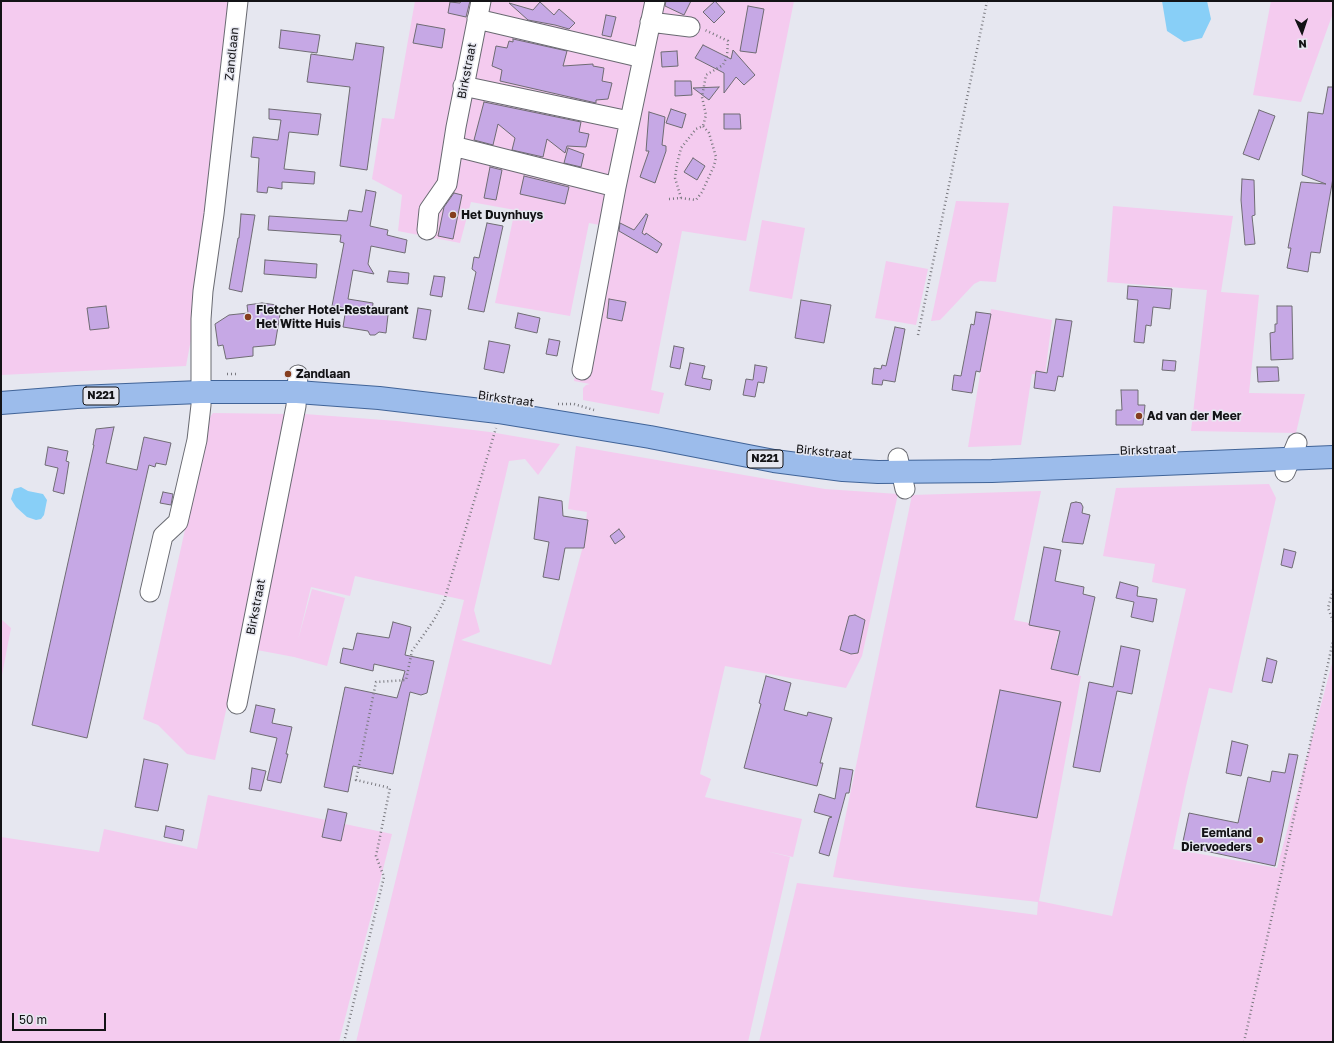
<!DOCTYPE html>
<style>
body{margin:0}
#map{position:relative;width:1334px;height:1043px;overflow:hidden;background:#e6e7f0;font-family:"Golos Text",sans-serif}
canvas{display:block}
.frame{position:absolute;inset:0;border:2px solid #131316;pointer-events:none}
.north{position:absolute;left:1282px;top:12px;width:40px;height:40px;-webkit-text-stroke:3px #e6e7f0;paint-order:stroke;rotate:177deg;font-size:11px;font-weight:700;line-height:16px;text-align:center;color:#131316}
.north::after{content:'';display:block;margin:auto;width:14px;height:18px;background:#131316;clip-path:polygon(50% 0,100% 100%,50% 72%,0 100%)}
.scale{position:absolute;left:12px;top:1013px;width:94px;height:18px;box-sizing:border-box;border:2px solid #131316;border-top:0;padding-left:5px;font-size:12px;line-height:14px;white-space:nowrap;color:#131316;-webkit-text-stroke:3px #e6e7f0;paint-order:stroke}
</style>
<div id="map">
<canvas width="1334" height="1043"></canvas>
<div class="frame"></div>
<div class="north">N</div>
<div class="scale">50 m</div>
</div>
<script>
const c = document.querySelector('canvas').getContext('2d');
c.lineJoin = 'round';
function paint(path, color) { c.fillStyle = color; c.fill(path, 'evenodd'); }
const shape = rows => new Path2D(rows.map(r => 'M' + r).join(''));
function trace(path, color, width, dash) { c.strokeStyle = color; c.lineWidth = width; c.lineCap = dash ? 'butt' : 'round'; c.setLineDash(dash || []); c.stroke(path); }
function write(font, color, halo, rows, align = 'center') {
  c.font = font + ' "Golos Text",sans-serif'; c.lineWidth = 3; c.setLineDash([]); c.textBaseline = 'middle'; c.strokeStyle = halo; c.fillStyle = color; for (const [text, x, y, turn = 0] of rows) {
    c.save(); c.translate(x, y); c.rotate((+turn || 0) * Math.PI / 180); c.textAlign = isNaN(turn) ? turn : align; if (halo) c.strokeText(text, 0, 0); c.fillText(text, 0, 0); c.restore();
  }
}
const green = shape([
 [1,1,238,1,198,302,186,366,1,375],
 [415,1,794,1,746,241,682,231,651,390,664,393,659,414,583,400,583,388,586,385,590,384,574,381,605,226,589,223,570,316,495,303,515,210,471,202,460,243,398,231,402,195,372,179,382,118,394,119],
 [1271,1,1333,1,1333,13,1301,102,1253,95],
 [956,201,1009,203,996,282,980,281,974,284,944,316,940,320,931,321],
 [1113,206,1233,216,1221,292,1259,295,1249,393,1305,394,1296,433,1191,431,1207,290,1107,282],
 [762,220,805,228,792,299,749,291],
 [886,261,928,269,916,325,875,318],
 [991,309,1052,320,1045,375,1032,374,1021,445,968,447],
 [213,413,289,414,263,544,215,760,187,754,158,725,143,719,210,417],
 [305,414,397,421,490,432,560,444,538,475,525,459,509,461,474,610,480,632,461,640,551,665,583,546,587,512,568,509,576,446,825,489,898,494,862,656,846,688,725,666,700,774,711,779,705,797,802,819,793,857,766,851,790,857,748,1042,356,1042,464,600,355,576,350,596,311,587,298,640,312,589,345,598,327,666,294,657,257,650,262,612],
 [1269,484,1276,498,1232,693,1209,688,1186,786,1173,849,1277,868,1333,660,1333,1042,759,1042,797,883,1037,915,1038,902,904,887,833,877,912,495,1041,491,1014,620,1059,629,1051,669,1081,676,1039,901,1112,916,1186,589,1152,582,1155,564,1103,556,1116,488],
 [1,619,11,628,1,680],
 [208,795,392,834,339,1042,1,1042,1,837,99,852,104,829,197,849]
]);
const water = shape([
 [1162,1,1207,1,1211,19,1202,38,1184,42,1167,31],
 [21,487,28,491,43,494,47,500,44,515,41,519,36,520,27,517,16,507,11,499,14,489]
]);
const building = shape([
 [461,1,470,1,466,17,448,13,450,2,460,3,461,1],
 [666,1,691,1,684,15,665,6,666,1],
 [715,1,725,12,714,23,703,12,715,1],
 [540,2,554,15,559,9,575,23,569,29,555,25,528,20,509,3,533,10,540,2],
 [748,6,764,9,756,53,740,51,748,6],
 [606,15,616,17,611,37,602,35,606,15],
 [417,24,445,29,442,48,413,43,417,24],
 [281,30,320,35,317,53,279,48,281,30],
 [513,39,567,51,563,66,593,64,593,66,604,68,602,81,612,83,608,99,596,100,596,103,500,81,502,70,492,66,496,46,507,48,509,41,513,42,513,39],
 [356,43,384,47,367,170,340,166,350,87,307,82,311,54,353,60,356,43],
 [703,45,731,59,733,50,755,75,744,85,736,77,724,93,724,73,695,58,703,45],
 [677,51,678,66,662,67,661,52,677,51],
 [675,81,691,81,692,95,675,96,675,81],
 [719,87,709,100,693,88,719,87],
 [1328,87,1333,87,1333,178,1320,253,1311,252,1308,272,1287,268,1291,248,1288,248,1301,182,1326,184,1302,175,1308,112,1323,114,1328,87],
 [484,102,581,122,579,132,589,134,586,147,567,146,565,153,547,139,543,157,512,150,515,138,498,124,493,145,474,140,484,102],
 [269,109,321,114,318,135,289,132,284,169,315,172,314,184,282,182,282,189,268,187,267,193,257,192,259,158,251,157,253,137,278,140,281,120,269,119,269,109],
 [671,109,686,114,682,128,666,123,671,109],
 [1259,110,1275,116,1259,160,1243,154,1259,110],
 [649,112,665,117,662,145,666,146,666,151,655,183,640,177,649,151,646,151,649,112],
 [724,114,740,114,741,129,724,129,724,114],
 [568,148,584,154,581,167,564,163,568,148],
 [693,158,705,166,697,180,684,172,693,158],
 [490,167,502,170,496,200,484,198,490,167],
 [524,176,569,187,565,204,520,194,524,176],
 [1242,179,1254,180,1255,215,1252,216,1255,244,1245,245,1241,200,1242,179],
 [366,190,376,192,370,226,388,230,387,235,407,240,405,253,371,246,368,264,374,274,353,270,348,299,373,303,372,313,388,315,386,333,379,332,375,335,370,335,368,331,343,327,346,308,332,306,344,243,340,242,341,235,268,230,269,216,347,221,349,210,362,212,366,190],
 [454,193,462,195,453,239,438,236,444,207,454,193],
 [241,214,255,215,242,292,229,289,238,238,239,238,241,214],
 [646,214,648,215,642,233,645,235,646,233,662,244,657,253,619,231,620,223,634,230,646,214],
 [487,223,503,226,484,312,468,309,476,272,472,269,474,257,479,258,487,223],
 [265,260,317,264,316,278,264,274,265,260],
 [389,271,409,273,408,284,387,282,389,271],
 [434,276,445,277,442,297,430,295,434,276],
 [1128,286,1172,289,1170,309,1153,307,1151,326,1146,325,1144,343,1134,342,1138,300,1127,299,1128,286],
 [609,299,626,302,622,321,607,318,609,299],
 [801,300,831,305,824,343,795,338,801,300],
 [262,303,277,305,277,307,281,308,275,345,253,347,253,356,226,359,223,345,218,346,215,324,229,315,248,313,247,305,262,303],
 [106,306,109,328,90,330,87,308,106,306],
 [1277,306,1292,306,1293,359,1271,360,1270,333,1275,332,1275,324,1277,324,1277,306],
 [418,308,431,310,426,340,413,338,418,308],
 [976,312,991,314,980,372,976,371,972,393,952,390,954,375,961,376,971,324,974,325,976,312],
 [518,313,540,318,537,333,515,328,518,313],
 [1056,319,1072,321,1063,377,1058,376,1055,391,1034,388,1036,371,1047,373,1056,319],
 [895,327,905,329,895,382,883,380,882,385,872,384,874,368,881,369,882,365,886,366,895,327],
 [549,339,560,341,557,356,546,354,549,339],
 [489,341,510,345,504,373,484,369,489,341],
 [674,346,684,348,680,369,670,367,674,346],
 [1163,360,1176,361,1175,371,1162,370,1163,360],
 [690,363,705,366,702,378,712,380,710,390,685,385,690,363],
 [755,365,767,367,764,383,758,382,755,397,743,395,746,379,753,380,755,365],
 [1257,367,1278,367,1279,381,1258,382,1257,367],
 [1121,390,1138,390,1138,405,1145,405,1143,425,1116,425,1116,410,1122,410,1121,390],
 [114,427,106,463,137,470,144,437,171,443,166,465,156,463,155,467,149,465,87,738,32,725,94,445,93,445,96,429,114,427],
 [48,447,68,451,66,461,69,462,64,494,53,491,58,468,45,465,48,447],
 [163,492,173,494,171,505,160,503,163,492],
 [539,497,562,501,563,516,588,520,584,548,565,548,559,580,543,577,549,542,534,539,539,497],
 [1076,502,1081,503,1083,507,1082,513,1090,515,1083,544,1062,542,1071,503,1076,502],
 [619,529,625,537,615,544,610,536,619,529],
 [1044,547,1061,550,1055,581,1084,587,1083,594,1095,597,1078,675,1051,669,1060,631,1029,625,1044,547],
 [1284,549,1296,552,1292,568,1281,565,1284,549],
 [1120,582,1138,587,1137,596,1157,599,1153,622,1131,617,1134,602,1116,598,1120,582],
 [855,615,865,620,858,653,851,654,840,650,849,616,855,615],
 [393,622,411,627,405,655,434,661,427,693,421,695,410,692,393,774,353,766,348,792,324,787,345,687,397,698,405,671,374,664,373,671,340,663,343,648,353,650,357,633,389,638,393,622],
 [1121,646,1140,650,1132,694,1117,691,1100,772,1073,767,1089,682,1113,687,1121,646],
 [1267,658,1277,661,1272,683,1262,681,1267,658],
 [766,676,791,683,784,710,807,716,808,712,832,718,820,763,823,763,817,786,744,768,761,704,759,703,766,676],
 [1000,690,1061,702,1037,818,976,807,1000,690],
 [256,705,275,709,272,723,292,727,286,754,288,754,281,783,267,780,277,738,250,732,256,705],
 [1232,741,1248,745,1241,776,1226,773,1232,741],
 [1289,754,1298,755,1275,866,1182,846,1189,813,1238,823,1248,777,1270,782,1272,771,1285,773,1289,754],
 [144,759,168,764,158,811,135,807,144,759],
 [252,768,266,771,261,791,249,789,252,768],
 [840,768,853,770,849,793,846,793,829,856,819,853,829,818,832,817,814,812,819,794,835,799,840,768],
 [328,809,347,813,341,841,322,837,328,809],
 [166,826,184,830,182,841,164,837,166,826]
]);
const path = shape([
 [681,198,675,178,677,164,681,148,696,129,703,126,706,115,702,97,706,75,723,65,727,56,728,41,705,30],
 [669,199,681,198,696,200,702,192,714,166,716,157,709,133,703,126],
 [918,335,987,1],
 [227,374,238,374],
 [558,404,574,404,594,410],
 [1333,590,1328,608,1333,621],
 [344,1042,384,877,376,856,390,788,356,780,376,682,406,680,412,651,434,620,444,601,496,428],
 [1244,1042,1333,641]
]);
const minor = shape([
 [477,19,643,58],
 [650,22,690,27],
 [463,86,629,121],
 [453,146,616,187],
 [427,230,429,210,447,184,456,127,481,1],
 [582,370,616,187,655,1],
 [898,458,905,489],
 [1285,472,1297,443],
 [150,592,163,536,178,522,197,440,201,405,201,319,203,291,214,214,238,1],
 [237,704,296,406,298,375]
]);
const major = shape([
 [1,403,77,397,200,392,297,392,379,398,498,412,650,437,774,461,843,470,878,472,992,471,1333,457]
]);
const markers = [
 [453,215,4,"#853d1e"],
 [248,317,4,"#853d1e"],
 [288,374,4,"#853d1e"],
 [1139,416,4,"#853d1e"],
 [1260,840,4,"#853d1e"]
];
const shields = [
 [101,396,36],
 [765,459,36]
];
const shieldNames = [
 ["N221",101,396],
 ["N221",765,459]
];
const streetNames = [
 ["Zandlaan",232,54,-84],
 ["Birkstraat",467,71,-79],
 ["Birkstraat",506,399,8],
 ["Birkstraat",1148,450,-2],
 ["Birkstraat",824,452,6],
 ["Birkstraat",256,607,-79]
];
const poiNames = [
 ["Het Duynhuys",461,215],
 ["Fletcher Hotel-Restaurant",256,310],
 ["Het Witte Huis",256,324],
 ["Zandlaan",296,374],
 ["Ad van der Meer",1147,416],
 ["Eemland",1252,833,"right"],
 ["Diervoeders",1252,847,"right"]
];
paint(green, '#f4cbef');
paint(water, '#88cff7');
paint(building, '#c6a8e5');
trace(building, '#6f6c73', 1);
trace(minor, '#696a71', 21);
trace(major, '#416498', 24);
trace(path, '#79797f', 2.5, [1, 3]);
trace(minor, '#fff', 19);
trace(major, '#9cbceb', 22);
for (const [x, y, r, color] of markers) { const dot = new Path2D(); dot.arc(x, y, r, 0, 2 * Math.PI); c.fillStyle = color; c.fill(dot); trace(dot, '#e6e7f0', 1.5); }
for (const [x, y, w] of shields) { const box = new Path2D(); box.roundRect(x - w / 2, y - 9, w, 18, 3); c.fillStyle = '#e6e7f0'; c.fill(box); trace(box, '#131316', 1); }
write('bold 11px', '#131316', null, shieldNames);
write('12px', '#131316', '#e6e7f0', streetNames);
write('bold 12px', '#131316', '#e6e7f0', poiNames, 'left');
</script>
